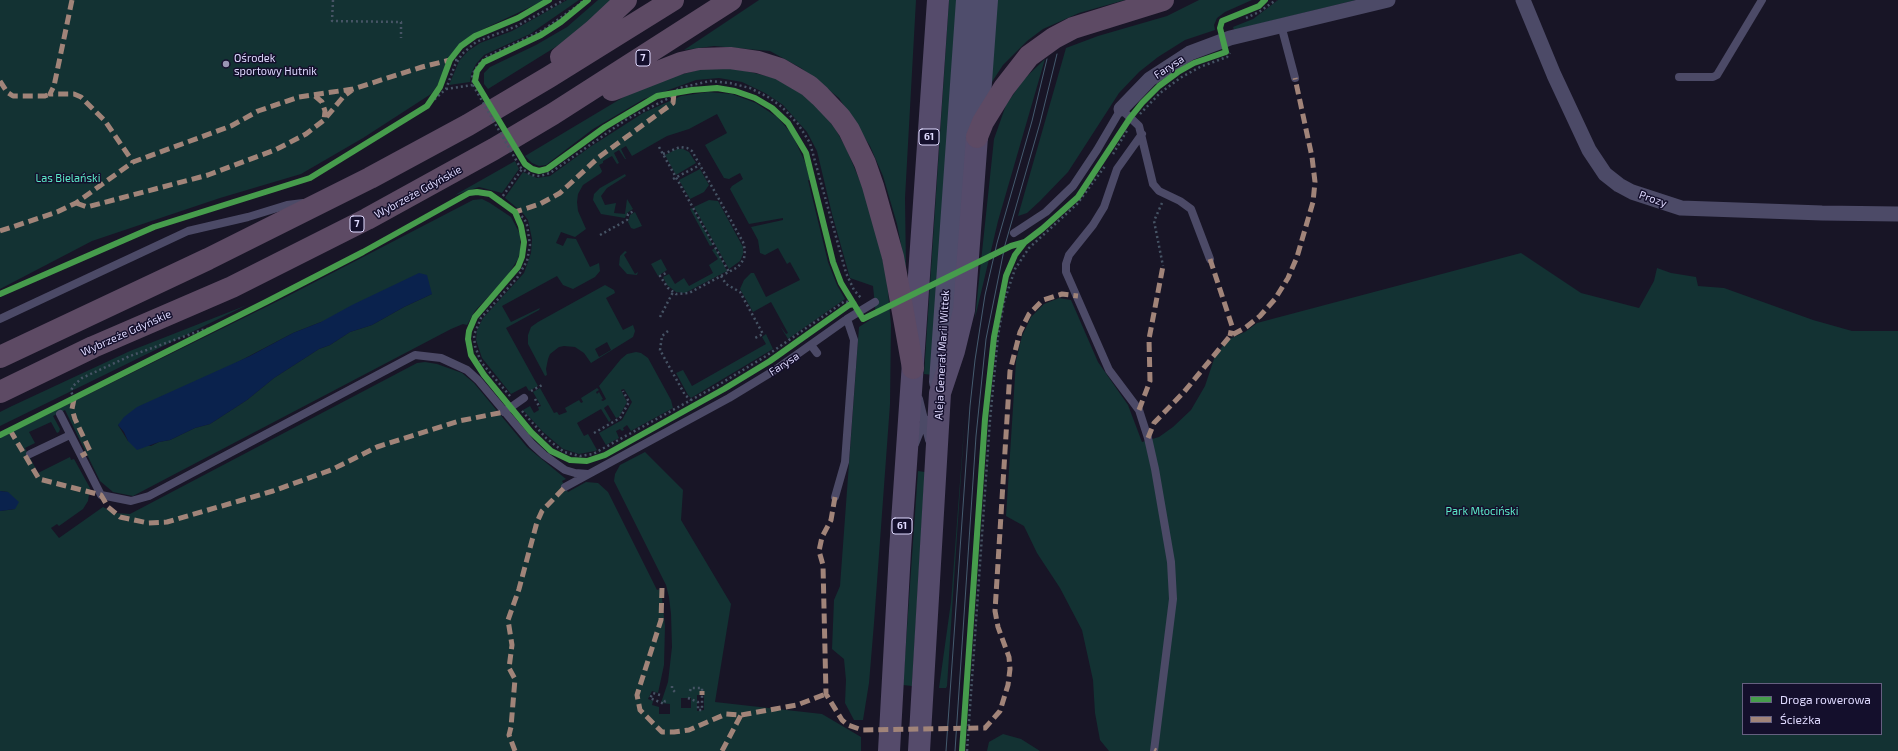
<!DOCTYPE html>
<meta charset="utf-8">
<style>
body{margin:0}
#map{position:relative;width:1898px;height:751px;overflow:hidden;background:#181526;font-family:"Exo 2",sans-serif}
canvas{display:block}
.legend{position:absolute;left:1742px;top:683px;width:140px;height:52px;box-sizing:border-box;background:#140f2c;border:1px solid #656080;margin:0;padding:5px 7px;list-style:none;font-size:12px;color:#dfdaff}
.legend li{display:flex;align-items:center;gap:8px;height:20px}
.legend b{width:20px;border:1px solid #656080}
</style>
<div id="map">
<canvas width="1898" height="751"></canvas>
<ul class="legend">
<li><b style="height:5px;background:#469c4c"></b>Droga rowerowa</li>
<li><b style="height:5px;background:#a18479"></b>Ścieżka</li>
</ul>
</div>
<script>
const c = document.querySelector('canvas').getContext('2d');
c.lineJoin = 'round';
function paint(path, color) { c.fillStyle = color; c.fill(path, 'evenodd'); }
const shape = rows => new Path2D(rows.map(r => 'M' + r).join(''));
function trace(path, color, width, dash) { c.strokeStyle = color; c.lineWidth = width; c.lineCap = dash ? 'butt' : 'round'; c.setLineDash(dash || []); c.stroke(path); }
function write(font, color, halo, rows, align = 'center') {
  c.font = font + ' "Exo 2",sans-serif'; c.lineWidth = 3; c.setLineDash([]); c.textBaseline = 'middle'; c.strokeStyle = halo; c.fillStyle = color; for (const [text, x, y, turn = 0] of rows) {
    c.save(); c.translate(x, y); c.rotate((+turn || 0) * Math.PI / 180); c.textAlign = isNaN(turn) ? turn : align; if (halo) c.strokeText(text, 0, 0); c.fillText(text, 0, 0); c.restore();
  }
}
const green = shape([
 [0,0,545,0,473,34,463,42,452,55,437,86,431,94,363,138,301,174,220,198,92,241,0,289],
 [567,0,579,0,530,34,484,55,476,64,471,74,470,82,449,85,459,61,468,51,480,43,512,31],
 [598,0,616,0,570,38,488,89,484,84,484,73,490,67,536,45,567,27],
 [759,0,916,0,905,198,906,270,897,224,883,176,870,146,839,98,801,68,770,51,714,46,684,50],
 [949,0,957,0,933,375,924,374],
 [997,0,1125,0,1079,13,1043,29,1027,41,1003,65,990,85],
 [1199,0,1252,0,1225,12,1217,18,1214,25,1215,30,1185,40,1158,57,1139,72,1119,93,1068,172,1040,201,1027,213,1018,216,1066,48,1098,36,1167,16],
 [1278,0,1356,0,1234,30,1233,27,1253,19],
 [1045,59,998,221,975,318,994,139,1006,105,1024,79],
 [727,68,746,71,775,78,802,94,821,110,836,130,847,150,872,210,887,280,891,325,890,404,874,623,869,683,863,720,854,720,845,703,846,680,844,659,832,649,834,600,840,586,859,327,876,316,873,286,850,278,832,214,817,151,807,132,783,105,765,93,742,82,719,78,696,80,644,99,593,129,546,165,539,166,532,163,525,156,632,92,657,81,702,69],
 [708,92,732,94,756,103,777,117,792,134,805,162,810,180,808,180,828,262,837,285,845,299,788,339,780,326,786,334,788,333,771,302,753,312,740,289,744,280,751,273,754,273,766,297,800,280,790,262,787,264,778,248,765,255,760,253,758,240,751,227,783,220,783,218,749,224,730,189,732,186,743,179,740,173,729,179,724,178,705,145,727,133,717,114,689,129,667,136,632,156,626,146,621,149,626,159,625,159,619,150,614,153,619,163,617,164,612,156,603,161,603,163,599,165,602,171,601,173,583,185,578,194,577,202,578,211,586,229,575,237,561,232,556,243,563,246,567,238,576,239,590,267,599,263,600,271,595,277,573,289,563,285,557,276,502,306,511,322,540,308,539,310,506,328,538,386,529,391,526,386,511,394,482,358,476,340,477,330,483,318,524,273,531,253,532,239,528,220,522,212,505,198,506,196,523,172,537,178,550,176,590,147,643,113,681,96],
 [677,149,683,149,689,152,696,163,676,175,665,155],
 [515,161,519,169,502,193,479,187,455,195],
 [700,169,709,185,704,192,690,199,679,180],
 [625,174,626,176,607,188,601,196,605,205,616,203,614,213,625,214,627,199,633,209,627,213,625,218,601,214,593,200,594,194,600,188],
 [482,199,490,203,511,217,520,234,520,252,518,259,508,275,475,311,467,325,463,324,451,329,133,496,113,492,100,481,65,410,53,416,60,429,59,432,57,433,51,422,29,432,35,443,25,448,38,473,70,457,71,460,74,459,90,488,88,501,83,509,59,526,57,524,51,528,59,538,103,507,115,513,130,514,417,363,425,362,437,364,462,373,474,383,527,447,566,479,562,481,568,492,586,482,598,483,608,492,657,590,660,589,662,598,665,626,664,665,658,693,652,691,648,699,653,701,652,705,659,707,659,714,670,714,670,704,661,703,668,682,672,647,671,614,669,597,666,585,614,481,615,474,620,465,645,452,683,490,681,520,731,604,715,702,822,714,861,737,861,751,0,751,0,511,15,509,8,492,0,491,0,438,284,298,473,200],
 [432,294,404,307,372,325,350,332,330,345,319,349,274,378,247,400,210,424,195,428,170,440,159,442,151,446,128,441,118,425,293,333,321,322],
 [697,695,704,695,704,710,697,711],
 [681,698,691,698,691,708,681,708],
 [709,200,718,201,743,247,743,254,740,261,729,269,694,207],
 [692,208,713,245,710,246,690,209],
 [635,212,642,226,634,229,631,228,628,222,630,215],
 [715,248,727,271,685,293,676,292,667,285,663,277,669,274,675,284,684,278,689,286,713,273,709,265,718,259,712,250],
 [625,251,627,252,624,255,635,274,638,272,637,275,627,274,619,265,620,256],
 [1521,253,1581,293,1639,308,1654,281,1657,268,1671,273,1696,277,1698,286,1724,288,1813,320,1852,331,1898,331,1898,751,1109,751,1100,740,1095,713,1093,680,1082,630,1060,588,1037,553,1024,526,1006,516,1016,361,1022,336,1031,317,1044,304,1059,298,1071,300,1098,362,1128,405,1142,442,1159,437,1173,427,1191,410,1205,386,1215,356,1227,340,1245,332,1257,323],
 [1743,684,1881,684,1881,734,1743,734],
 [661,259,667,270,658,276,651,264],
 [605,285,614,290,615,293,606,298,623,330,633,325,635,331,633,337,591,363,584,353,575,347,564,346,559,347,550,354,548,359,546,369,547,375,545,376,528,344,528,335,531,327,538,322],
 [607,342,611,350,599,357,595,349],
 [247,305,0,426,0,412,12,406,130,351],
 [766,334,773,349,691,398,688,395,676,373,683,370,692,386,766,344,762,337],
 [636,352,641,353,648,358,671,400,673,408,631,431,627,425,623,428,624,430,622,431,620,429,616,431,619,438,606,445,599,433,622,420,632,402,624,389,621,390,627,402,619,417,616,418,608,405,604,408,611,420,609,422,601,409,577,423,584,436,588,434,597,450,595,451,579,454,563,449,543,432,523,410,530,406,534,413,539,410,538,407,541,406,533,392,540,388,554,413,557,412,559,415,567,412,565,408,579,400,581,403,583,402,581,398,597,388,599,390,596,392,597,394,599,392,603,399,601,400,603,401,606,399,599,386,621,359,627,354],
 [965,415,947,686,946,688,939,688,951,602],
 [918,471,925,472,912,686,903,685],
 [1003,734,1021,739,1040,751,987,751,989,742]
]);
const water = shape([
 [419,273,427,275,432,294,404,307,372,325,350,332,330,345,319,349,274,378,247,400,210,424,195,428,170,440,159,442,137,450,128,441,124,432,118,425,124,417,137,407,250,356,293,333,321,322,352,305],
 [0,491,8,492,19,502,15,509,0,511]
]);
const path = shape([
 [333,0,332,21,401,22,401,38],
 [1246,18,1259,12,1276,0],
 [450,60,458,60],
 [446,89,473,85,472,75,478,65,486,57,543,30,580,4,583,0],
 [427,106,446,89,455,65,462,54,476,42,517,26,564,0],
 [1140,114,1160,93,1180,78,1200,67,1227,57,1230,53],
 [659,147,729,272],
 [663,154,680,147,687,148,692,151,743,242,745,250,744,259,738,267,689,293,676,294,668,288,660,276,668,272],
 [1113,154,1128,129],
 [520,167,531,175,540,176,550,173,627,119,669,98,679,88,710,81,730,83,750,88,768,97,782,107,798,124,810,143,846,273,854,290,862,299],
 [673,179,700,165],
 [500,200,522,169],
 [1162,203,1154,221,1163,266],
 [600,235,627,220,628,214,634,211],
 [721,276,726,284,740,292,763,334,755,338],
 [660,317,673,292],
 [668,331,662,336,660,350,685,395,691,400],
 [531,391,544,384],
 [510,396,481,362,475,346,474,335,481,318,517,278,527,261,530,245,527,225,524,218,515,212],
 [74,399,71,391,73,386,82,378,130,356,202,330,216,327],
 [535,399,539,406],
 [522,411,546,438,564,452,580,456,593,454,720,384,766,356,845,301,853,304],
 [594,433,620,418,629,402,623,391],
 [672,686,672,689,675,692],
 [690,691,691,688,702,688,702,691],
 [660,695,653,693,650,698,664,704,665,701,667,701],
 [688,698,698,702,698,710,702,710,702,695],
 [967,751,990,420,998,336,1004,302,1015,269,1029,248,1077,204,1106,165]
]);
const lane = shape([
 [1281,25,1295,78],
 [1679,77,1713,77,1717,75,1762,0],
 [1142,134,1117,169,1104,207,1093,225,1069,255,1066,264,1066,272,1109,370,1139,410,1148,438,1155,469,1171,562,1173,599,1154,751],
 [1014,233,1046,212,1073,186,1097,150,1121,109,1139,126,1153,184,1159,191,1180,201,1191,209,1210,259],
 [0,319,188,231,248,217,287,205,303,203],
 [811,345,817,353],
 [919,399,929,440],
 [504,412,524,398],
 [60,414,101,495,131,501,149,496,415,355,441,358,467,370,478,380,532,444,544,455,565,470,575,473,588,474],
 [915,444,925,419],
 [30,454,70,435],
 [565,487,729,398,775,370,847,319,875,302],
 [835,497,845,462,854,340,847,319]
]);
const street = shape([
 [1523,0,1554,75,1589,150,1605,174,1619,185,1632,192,1681,208,1822,213,1898,214],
 [1121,109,1150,79,1190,53,1230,38,1388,0]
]);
const secondary = shape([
 [977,137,987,0],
 [940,382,967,0]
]);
const primary = shape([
 [889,751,900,551,938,0],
 [919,751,940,393,954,351,964,310,977,137]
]);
const highway = shape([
 [561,57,594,30,626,0],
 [612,90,681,63,699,59,730,58,758,62,780,69,809,86,820,96,840,117,849,130,865,163,873,186,893,257,913,368],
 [977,137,983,122,1004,88,1029,56,1054,38,1073,28,1163,0],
 [0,357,208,259,370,178,468,125,549,77,673,0],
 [0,392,93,347,232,287,367,219,494,149,553,114,731,0]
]);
const tram = shape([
 [946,751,970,406,975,360,985,295,997,243,1032,121,1047,59],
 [955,751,976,436,986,339,1005,245,1040,123,1057,54]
]);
const pathBridge = shape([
 [473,85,520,167]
]);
const quiet = shape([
 [72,0,54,86,50,94,74,94,81,97,105,121,133,162],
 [0,81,7,92,13,96,45,96,50,94],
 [315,96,322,102,325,111,324,120],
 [76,203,87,207,208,175,275,150,306,134,324,120,344,96,352,90],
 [513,210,515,212,540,204,560,193,599,157,673,103,674,93],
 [0,231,57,212,76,203,133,162,231,126,258,111,299,97,353,89,422,67,450,60],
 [1210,259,1232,326,1230,336],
 [74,399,72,409,75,419,90,451,81,456],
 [1139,410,1150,381,1149,339,1163,266],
 [10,430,39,479,101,495,108,507,120,517,148,523,167,522,273,491,331,470,377,447,459,421,504,412],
 [1148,438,1154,423,1184,392,1230,336,1245,328,1260,316,1275,299,1288,278,1297,257,1313,202,1315,182,1312,157,1295,78],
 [835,497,831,520,822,537,819,551,823,565,826,694,842,720,848,725,862,730,985,728,1000,711,1008,685,1010,669,1009,657,998,627,995,611,1010,371,1020,332,1029,314,1043,300,1062,294,1078,296],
 [662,588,661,620,637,695,640,710,662,732,674,732,689,730,726,714,741,715,797,705,826,694],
 [702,691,702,695],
 [1154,750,1156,751],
 [515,751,509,735,511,727,515,679,509,668,512,645,508,620,519,589,537,522,542,511,565,487],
 [722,751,741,715]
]);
const cycleway = shape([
 [588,0,561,22,541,35,484,62,477,71,475,81,477,84,525,164,532,169,539,171,547,169,605,127,657,96,692,90,717,88,735,91,755,98,772,108,788,123,806,153,833,262,841,283,863,319,1011,246,1025,242,1042,229,1078,197,1130,118,1142,103,1159,86,1178,72,1194,63,1226,52,1220,28,1222,21,1259,6,1265,0],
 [0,294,154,227,310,178,427,106,440,87,450,60,461,46,475,36,518,18,549,0],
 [0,435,266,302,363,252,469,193,477,192,490,194,515,212,521,226,524,242,522,257,518,267,475,317,469,331,468,339,471,355,484,375,531,432,551,451,570,460,587,461,605,455,724,389,770,361,849,305,854,304],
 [962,751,985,419,994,337,1006,276,1015,255,1025,242]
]);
const markers = [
 [226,64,4,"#9995b3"]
];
const shields = [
 [643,58,14],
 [929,137,20],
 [357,224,14],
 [902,526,20]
];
const shieldNames = [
 ["7",643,58],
 ["61",929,137],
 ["7",357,224],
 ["61",902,526]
];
const poiNames = [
 ["Ośrodek",234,58],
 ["sportowy Hutnik",234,71]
];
const streetNames = [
 ["Farysa",1169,67,-33],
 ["Wybrzeże Gdyńskie",418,192,-29],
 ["Prozy",1653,199,19],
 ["Wybrzeże Gdyńskie",126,333,-24],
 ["Aleja Generał Marii Wittek",942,355,-87],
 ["Farysa",784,364,-33]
];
const parkNames = [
 ["Las Bielański",68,178],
 ["Park Młociński",1482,511]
];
paint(green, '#133233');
paint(water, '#0a224d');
trace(path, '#465465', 2.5, [2, 3]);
trace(lane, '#4c4a67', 8);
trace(street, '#4c4a67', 15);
trace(secondary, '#4f4d6c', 22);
trace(primary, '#554b6b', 22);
trace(highway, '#5d4a64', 22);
trace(tram, '#455b6f', 1);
trace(pathBridge, '#465465', 2.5, [2, 3]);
trace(quiet, '#a18479', 5, [10, 5]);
trace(cycleway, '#469c4c', 6);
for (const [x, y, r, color] of markers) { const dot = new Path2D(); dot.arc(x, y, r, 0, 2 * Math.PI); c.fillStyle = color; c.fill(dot); trace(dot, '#140f2c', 1.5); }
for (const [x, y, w] of shields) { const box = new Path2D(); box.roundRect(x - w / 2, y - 8, w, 16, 3); c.fillStyle = '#140f2c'; c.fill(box); trace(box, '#dfdaff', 1); }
write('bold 10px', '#dfdaff', null, shieldNames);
write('11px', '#dfdaff', '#140f2c', poiNames, 'left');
write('11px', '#dfdaff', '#140f2c', streetNames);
write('11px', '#5ce9c7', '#140f2c', parkNames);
</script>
